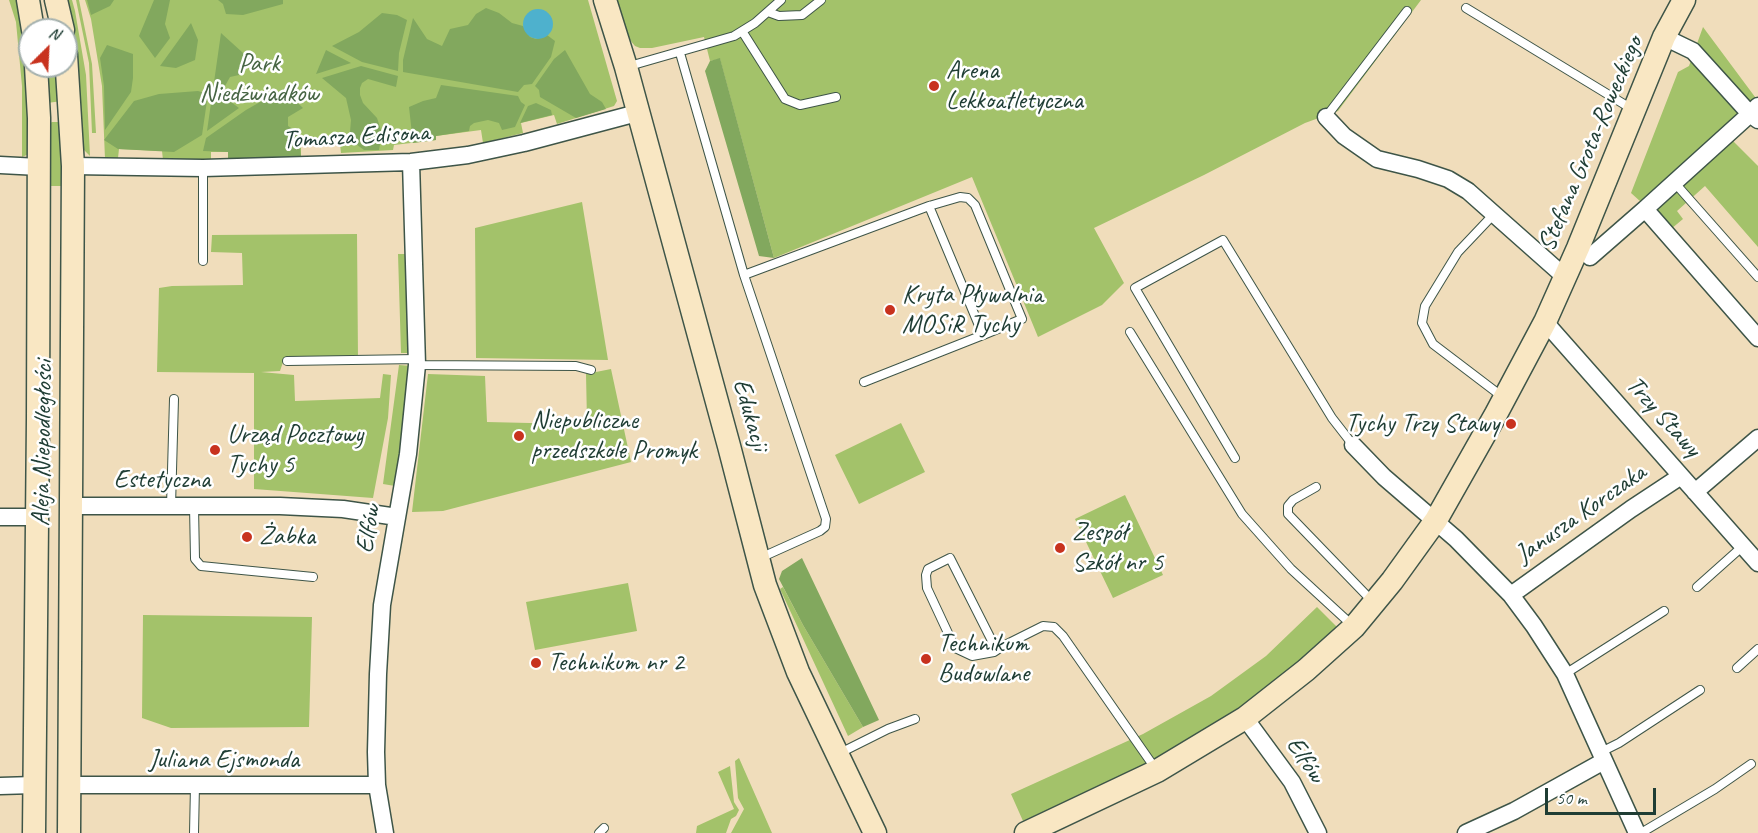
<!DOCTYPE html>
<meta charset="utf-8">
<style>
body{margin:0}
#map{position:relative;width:1758px;height:833px;overflow:hidden;background:#f0ddbb;font-family:Caveat,sans-serif}
canvas{display:block}
.north{position:absolute;left:18px;top:18px;width:60px;height:60px;box-sizing:border-box;background:#fff;border:2px solid #a5b1ae;border-radius:50%;rotate:24deg;font-size:16px;font-weight:700;line-height:24px;text-align:center;color:#1f3d34}
.north::after{content:'';display:block;margin:auto;width:21px;height:27px;background:#c8321e;clip-path:polygon(50% 0,100% 100%,50% 72%,0 100%)}
.scale{position:absolute;left:1545px;top:788px;width:111px;height:27px;box-sizing:border-box;border:3px solid #1f3d34;border-top:0;padding-left:8px;font-size:18px;line-height:21px;white-space:nowrap;color:#1f3d34;-webkit-text-stroke:4px #fff;paint-order:stroke}
</style>
<div id="map">
<canvas width="1758" height="833"></canvas>
<div class="north">N</div>
<div class="scale">50 m</div>
</div>
<script>
const c = document.querySelector('canvas').getContext('2d');
c.lineJoin = 'round';
function paint(path, color) { c.fillStyle = color; c.fill(path, 'evenodd'); }
const shape = rows => new Path2D(rows.map(r => 'M' + r).join(''));
function trace(path, color, width, dash) { c.strokeStyle = color; c.lineWidth = width; c.lineCap = dash ? 'butt' : 'round'; c.setLineDash(dash || []); c.stroke(path); }
function write(font, color, halo, rows, align = 'center') {
  c.font = font + ' Caveat,sans-serif'; c.lineWidth = 5; c.setLineDash([]); c.textBaseline = 'middle'; c.strokeStyle = halo; c.fillStyle = color; for (const [text, x, y, turn = 0] of rows) {
    c.save(); c.translate(x, y); c.rotate((+turn || 0) * Math.PI / 180); c.textAlign = isNaN(turn) ? turn : align; if (halo) c.strokeText(text, 0, 0); c.fillText(text, 0, 0); c.restore();
  }
}
const green = shape([
 [9,0,18,0,21,12,32,85,29,154,22,157,22,86,16,22],
 [66,0,72,0,75,11,86,75,90,156,82,148,75,50],
 [76,0,79,0,92,64,96,133,92,133,89,63],
 [85,0,588,0,617,101,614,106,557,124,554,115,521,123,523,133,483,143,481,130,436,136,436,140,394,145,393,150,341,153,340,144,301,146,301,158,228,159,228,152,211,152,211,159,163,160,162,151,119,149,118,158,105,159,102,86,91,19],
 [617,0,1421,0,1338,111,1305,123,1204,175,1094,228,1124,283,1102,305,1038,337,972,177,774,258,720,59,710,61,704,37,652,48,640,48,635,46,630,40],
 [1703,27,1758,101,1758,118,1733,141,1758,166,1758,247,1705,186,1677,211,1683,219,1671,229,1631,193,1678,72,1689,66],
 [45,66,59,66,62,101,47,103],
 [52,122,58,122,62,126,66,186,43,186,48,124],
 [582,202,608,360,476,358,475,228],
 [357,234,358,359,287,361,283,362,280,371,261,372,294,375,295,401,380,398,383,374,391,375,388,418,373,498,254,489,254,373,157,372,159,288,172,286,243,285,242,253,211,252,212,235],
 [398,254,407,254,409,353,401,353],
 [399,365,412,366,395,486,383,484],
 [611,369,631,462,443,511,412,512,428,374,485,376,487,422,572,424,587,421,586,374],
 [901,423,925,472,859,504,835,455],
 [1125,495,1163,575,1113,598,1075,519],
 [628,583,637,631,535,650,526,602],
 [783,587,803,625,863,727,848,736,780,589],
 [1317,607,1339,629,1240,711,1156,760,1023,821,1011,794,1143,734,1211,696,1266,656],
 [143,615,312,617,309,727,171,728,142,718],
 [739,758,772,833,731,833,744,809,738,798,735,761],
 [730,766,734,802,739,810,736,816,731,819,726,833,696,833,697,826,734,809,718,772]
]);
const forest = shape([
 [87,0,114,0,110,6,91,15],
 [154,0,170,0,165,24,170,38,155,58,139,36],
 [218,0,283,0,283,4,243,15,226,14,223,4],
 [486,8,499,13,512,23,523,26,530,37,536,39,547,35,555,41,551,57,532,84,524,85,518,92,403,72,403,60,413,18,427,39,442,46,450,29,468,25,476,14],
 [382,13,397,15,407,20,399,53,398,71,362,62,332,46,359,32],
 [191,23,198,40,195,60,176,68,160,66],
 [221,33,253,62,239,75,230,77,225,86,227,99,239,108,207,131],
 [107,45,133,54,133,78,131,92,105,130,104,86,100,58],
 [326,50,351,63,316,74],
 [565,50,590,94,602,102,606,109,576,118,540,97,539,90,535,86,554,59],
 [720,58,774,258,759,256,705,71,710,61],
 [361,66,398,76,396,87,368,79,362,83,360,88,360,95,363,103,377,118,382,133,379,150,364,150,356,144,356,136,350,132,351,120,346,98,322,78],
 [441,85,518,96,521,102,525,105,515,127,502,130,499,123,488,120,474,123,470,126,469,131,436,136,436,140,413,143,409,107,423,101,436,98],
 [283,89,303,108,288,117,288,126,296,131,300,146,301,158,228,159,228,152,203,151,206,138,246,110],
 [198,91,208,94,202,135,174,152,118,149,104,140,134,101,159,94],
 [536,103,551,110,552,115,520,123,528,106],
 [802,558,879,720,863,727,803,625,779,579,782,571]
]);
const water = shape([
 '523 24a15 15 0 1 1 30 0a15 15 0 1 1-30 0Z'
]);
const lane = shape([
 [1466,8,1632,109],
 [768,12,779,16,802,15,821,0],
 [742,31,785,99,800,105,836,97],
 [680,53,744,275,826,519,825,527,820,531,760,558],
 [626,67,734,36,755,23,781,0],
 [1326,117,1407,11],
 [1674,182,1758,277],
 [1494,214,1458,252,1425,306,1422,323,1433,344,1504,398],
 [203,261,203,168],
 [744,275,929,206,960,197,968,198,975,205,1022,319,983,335,929,206],
 [1130,332,1242,514,1291,569,1353,626],
 [287,361,417,359],
 [417,365,576,366,591,370],
 [864,382,983,335],
 [1235,458,1135,288,1223,240,1332,418,1353,445],
 [1316,487,1293,500,1288,506,1288,514,1374,603],
 [171,506,174,399],
 [194,506,195,559,201,566,313,577],
 [1697,587,1743,546],
 [1003,646,994,652,972,656,955,648,927,588,926,575,928,569,950,558,993,643,997,646,1003,646,1043,626,1054,627,1063,636,1157,771],
 [1737,668,1758,649],
 [1565,674,1664,611],
 [1601,752,1619,743,1700,690],
 [838,754,888,729,915,719],
 [194,833,195,785],
 [599,833,604,828],
 [1641,833,1715,789,1751,764]
]);
const street = shape([
 [1664,37,1693,51,1750,114,1758,106],
 [1326,117,1344,136,1377,159,1418,169,1448,179,1468,191,1565,277],
 [1758,120,1750,114,1645,209,1758,338],
 [0,165,39,167],
 [73,166,203,168,411,162,468,155,524,143,637,113],
 [1590,257,1645,209],
 [1545,322,1758,563],
 [1353,445,1384,477,1456,539,1511,595,1534,626,1565,674,1637,833],
 [1695,492,1758,438],
 [71,506,280,506,343,509,397,517],
 [0,517,38,517],
 [1511,595,1631,509,1681,476],
 [1245,718,1292,782,1318,833],
 [70,785,377,785],
 [0,786,34,785],
 [385,833,377,785,376,752,378,674,382,605,408,454,417,365,411,162],
 [1466,833,1514,811,1604,761]
]);
const secondary = shape([
 [28,0,33,30],
 [56,0,63,30],
 [605,0,626,67,729,446,765,585,798,672,875,833],
 [66,55,73,166,69,833],
 [34,833,38,419,39,118,36,66],
 [1026,833,1157,771,1245,718,1306,670,1354,627,1392,581,1436,520,1496,414,1545,322,1578,248,1664,37,1684,0]
]);
const markers = [
 [934,86,6,"#c8321e"],
 [890,310,6,"#c8321e"],
 [1511,424,6,"#c8321e"],
 [519,436,6,"#c8321e"],
 [215,450,6,"#c8321e"],
 [247,537,6,"#c8321e"],
 [1060,548,6,"#c8321e"],
 [926,659,6,"#c8321e"],
 [536,663,6,"#c8321e"]
];
const parkNames = [
 ["Park",259,64],
 ["Niedźwiadków",259,94]
];
const poiNames = [
 ["Arena",946,71],
 ["Lekkoatletyczna",946,101],
 ["Kryta Pływalnia",902,295],
 ["MOSiR Tychy",902,325],
 ["Niepubliczne",531,421],
 ["przedszkole Promyk",531,451],
 ["Tychy Trzy Stawy",1499,424,"right"],
 ["Urząd Pocztowy",227,435],
 ["Tychy 5",227,465],
 ["Zespół",1072,533],
 ["Szkół nr 5",1072,563],
 ["Żabka",259,537],
 ["Technikum",938,644],
 ["Budowlane",938,674],
 ["Technikum nr 2",548,663]
];
const streetNames = [
 ["Tomasza Edisona",356,137,-3],
 ["Stefana Grota-Roweckiego",1591,144,-67],
 ["Edukacji",750,415,74],
 ["Trzy Stawy",1663,417,48],
 ["Aleja Niepodległości",43,443,-89],
 ["Estetyczna",162,480],
 ["Janusza Korczaka",1581,514,-35],
 ["Elfów",369,529,-80],
 ["Juliana Ejsmonda",224,760],
 ["Elfów",1305,760,57]
];
paint(green, '#a3c26a');
paint(forest, '#82a85e');
paint(water, '#4eb1cd');
trace(lane, '#3e5548', 10);
trace(street, '#3e5548', 19);
trace(secondary, '#3e5548', 25);
trace(lane, '#fff', 8);
trace(street, '#fff', 16);
trace(secondary, '#f9e7c3', 22);
for (const [x, y, r, color] of markers) { const dot = new Path2D(); dot.arc(x, y, r, 0, 2 * Math.PI); c.fillStyle = color; c.fill(dot); trace(dot, '#fff', 2); }
write('26px', '#476544', '#fff', parkNames);
write('26px', '#1f3d34', '#fff', poiNames, 'left');
write('26px', '#1f3d34', '#fff', streetNames);
</script>
